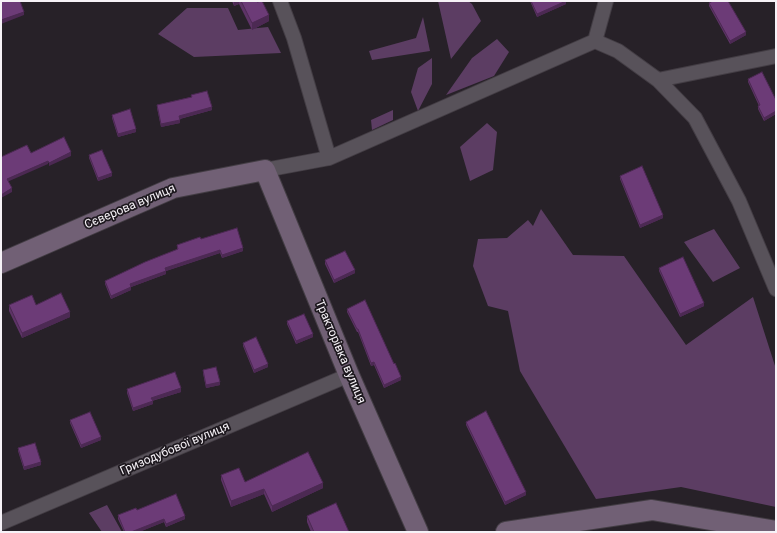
<!DOCTYPE html>
<meta charset="utf-8">
<style>
body{margin:0}
#map{position:relative;width:777px;height:533px;overflow:hidden;background:#272128;font-family:Roboto,sans-serif}
canvas{display:block}
.frame{position:absolute;inset:0;border:2px solid #f6f2f7;pointer-events:none}
</style>
<div id="map">
<canvas width="777" height="533"></canvas>
<div class="frame"></div>
</div>
<script>
const c = document.querySelector('canvas').getContext('2d');
c.lineJoin = 'round';
function paint(path, color) { c.fillStyle = color; c.fill(path, 'evenodd'); }
const shape = rows => new Path2D(rows.map(r => 'M' + r).join(''));
function trace(path, color, width, dash) { c.strokeStyle = color; c.lineWidth = width; c.lineCap = dash ? 'butt' : 'round'; c.setLineDash(dash || []); c.stroke(path); }
function write(font, color, halo, rows, align = 'center') {
  c.font = font + ' Roboto,sans-serif'; c.lineWidth = 3.5; c.setLineDash([]); c.textBaseline = 'middle'; c.strokeStyle = halo; c.fillStyle = color; for (const [text, x, y, turn = 0] of rows) {
    c.save(); c.translate(x, y); c.rotate((+turn || 0) * Math.PI / 180); c.textAlign = isNaN(turn) ? turn : align; if (halo) c.strokeText(text, 0, 0); c.fillText(text, 0, 0); c.restore();
  }
}
const green = shape([
 [438,1,468,1,472,4,481,21,451,59],
 [187,8,228,8,238,30,268,27,281,53,194,57,158,34],
 [423,17,430,51,372,60,369,51,416,38],
 [497,39,509,52,494,76,446,95,472,58],
 [432,58,432,84,418,111,411,92,418,68],
 [393,110,393,120,372,130,371,120],
 [487,123,497,132,493,170,470,181,460,147],
 [541,209,573,255,624,256,686,345,753,297,776,369,776,507,681,487,596,499,520,371,508,311,488,306,473,266,478,239,507,238,528,220,533,226],
 [714,229,740,268,713,282,684,242],
 [107,505,122,532,102,532,89,513]
]);
const street = shape([
 [280,1,294,38,329,158],
 [595,41,606,1],
 [658,80,776,56],
 [265,170,329,158,595,41,618,51,658,80,695,118,739,201,776,289],
 [1,523,349,375]
]);
const secondary = shape([
 [1,263,173,188,265,170,349,375,418,532],
 [506,532,652,510,776,531]
]);
const wall = shape([
 [232,1,257,1,269,21,252,30,239,4,234,6],
 [530,1,566,1,566,4,537,17],
 [709,3,746,35,730,44,709,6],
 [748,79,776,100,776,114,764,121,758,109,758,106,759,106,748,82],
 [191,95,212,110,180,119,180,123,161,127,157,108,157,105,191,97],
 [112,115,136,132,118,137,112,118],
 [89,155,112,176,98,181,89,158],
 [620,176,663,218,640,228,620,179],
 [201,239,243,251,222,258,220,253,166,271,166,274,131,287,131,290,111,299,105,284,105,281,177,250,177,245],
 [325,260,355,273,334,283,325,264],
 [659,268,704,306,680,317,659,271],
 [9,305,36,305,70,317,22,338,9,311],
 [347,309,401,380,384,388,374,365,371,366,358,332,357,332,347,312],
 [287,321,313,337,296,344,287,324],
 [243,343,268,367,254,373,243,346],
 [203,370,220,385,206,388,203,373],
 [127,389,181,392,152,401,153,404,133,411,127,393],
 [70,420,101,440,81,448,70,423],
 [466,422,526,495,505,505,466,425],
 [18,448,41,465,24,470,18,451],
 [221,475,245,482,323,488,272,512,264,494,231,507,221,480],
 [137,510,185,519,166,527,164,522,139,532,124,532,118,519,118,515],
 [307,516,349,532,311,532,307,522]
]);
const shadedWall = shape([
 [234,1,239,1,239,4,234,6],
 [566,1,566,4,537,17,537,14],
 [24,12,24,15,1,24,1,20],
 [269,15,269,21,252,30,252,23],
 [746,32,746,35,730,44,730,41],
 [212,107,212,110,179,119,179,116],
 [776,111,776,114,764,121,764,118],
 [180,120,180,123,161,127,161,124],
 [136,129,136,132,118,137,118,134],
 [71,152,71,156,49,166,49,163],
 [48,161,48,164,7,182,7,179],
 [112,173,112,176,98,181,98,178],
 [12,188,12,192,1,198,1,195],
 [663,215,663,218,640,228,640,225],
 [243,248,243,251,222,258,222,255],
 [220,250,220,253,166,271,166,274,131,287,131,290,111,299,111,296,130,284,165,268],
 [355,270,355,273,334,283,334,280],
 [704,303,704,306,680,317,680,314],
 [70,312,70,317,22,338,22,333],
 [313,334,313,337,296,344,296,341],
 [374,362,374,365,371,366,371,363],
 [268,364,268,367,254,373,254,370],
 [401,377,401,380,384,388,384,385],
 [220,382,220,385,206,388,206,385],
 [181,388,181,392,151,401,151,398],
 [153,401,153,404,133,411,133,408],
 [101,437,101,440,81,448,81,445],
 [41,462,41,465,24,470,24,467],
 [323,483,323,488,272,512,272,506],
 [264,489,264,494,231,507,231,501],
 [526,492,526,495,505,505,505,502],
 [185,516,185,519,166,527,166,524],
 [164,519,164,522,139,532,131,532]
]);
const building = shape([
 [1,1,20,1,24,12,1,20,1,1],
 [241,1,257,1,257,2,262,1,269,15,252,23,241,1],
 [531,1,566,1,537,14,531,1],
 [713,1,728,1,746,32,730,41,709,3,713,1],
 [762,72,776,100,776,111,764,118,758,106,760,105,748,79,762,72],
 [207,91,212,107,179,116,180,120,161,124,157,105,192,97,191,95,207,91],
 [130,109,136,129,118,134,112,115,130,109],
 [64,137,71,152,49,163,48,161,7,179,12,188,1,195,1,157,27,145,31,153,64,137],
 [102,150,112,173,98,178,89,155,102,150],
 [642,166,663,215,640,225,620,176,642,166],
 [237,228,243,248,222,255,220,250,165,268,166,271,130,284,131,287,111,296,105,281,145,262,178,249,177,245,200,237,201,239,237,228],
 [345,251,355,270,334,280,325,260,345,251],
 [683,257,704,303,680,314,659,268,683,257],
 [61,293,70,312,22,333,9,305,32,295,36,305,61,293],
 [365,300,394,364,395,363,401,377,384,385,374,362,371,363,358,329,357,329,347,309,365,300],
 [304,314,313,334,296,341,287,321,304,314],
 [256,337,268,364,254,370,243,343,256,337],
 [216,367,220,382,206,385,203,370,216,367],
 [175,372,181,388,151,398,153,401,133,408,127,389,175,372],
 [486,411,526,492,505,502,466,422,486,411],
 [90,412,101,437,81,445,70,420,90,412],
 [35,443,41,462,24,467,18,448,35,443],
 [308,452,323,483,272,506,264,489,231,501,221,475,239,468,245,482,308,452],
 [176,494,185,516,166,524,164,519,131,532,125,532,118,515,136,508,137,510,176,494],
 [336,503,349,532,314,532,307,516,336,503]
]);
const streetNames = [
 ["Сєверова вулиця",130,207,-23],
 ["Тракторівка вулиця",340,352,67],
 ["Гризодубової вулиця",175,449,-23]
];
paint(green, '#5c3d63');
trace(street, '#433d44', 16);
trace(secondary, '#433d44', 22);
trace(street, '#58525a', 14);
trace(secondary, '#716075', 20);
paint(wall, '#5d3366');
paint(shadedWall, '#4c2953');
paint(building, '#6c3b77');
trace(building, '#4c2953', 1);
write('12px', '#f6f2f7', '#1d181e', streetNames);
</script>
